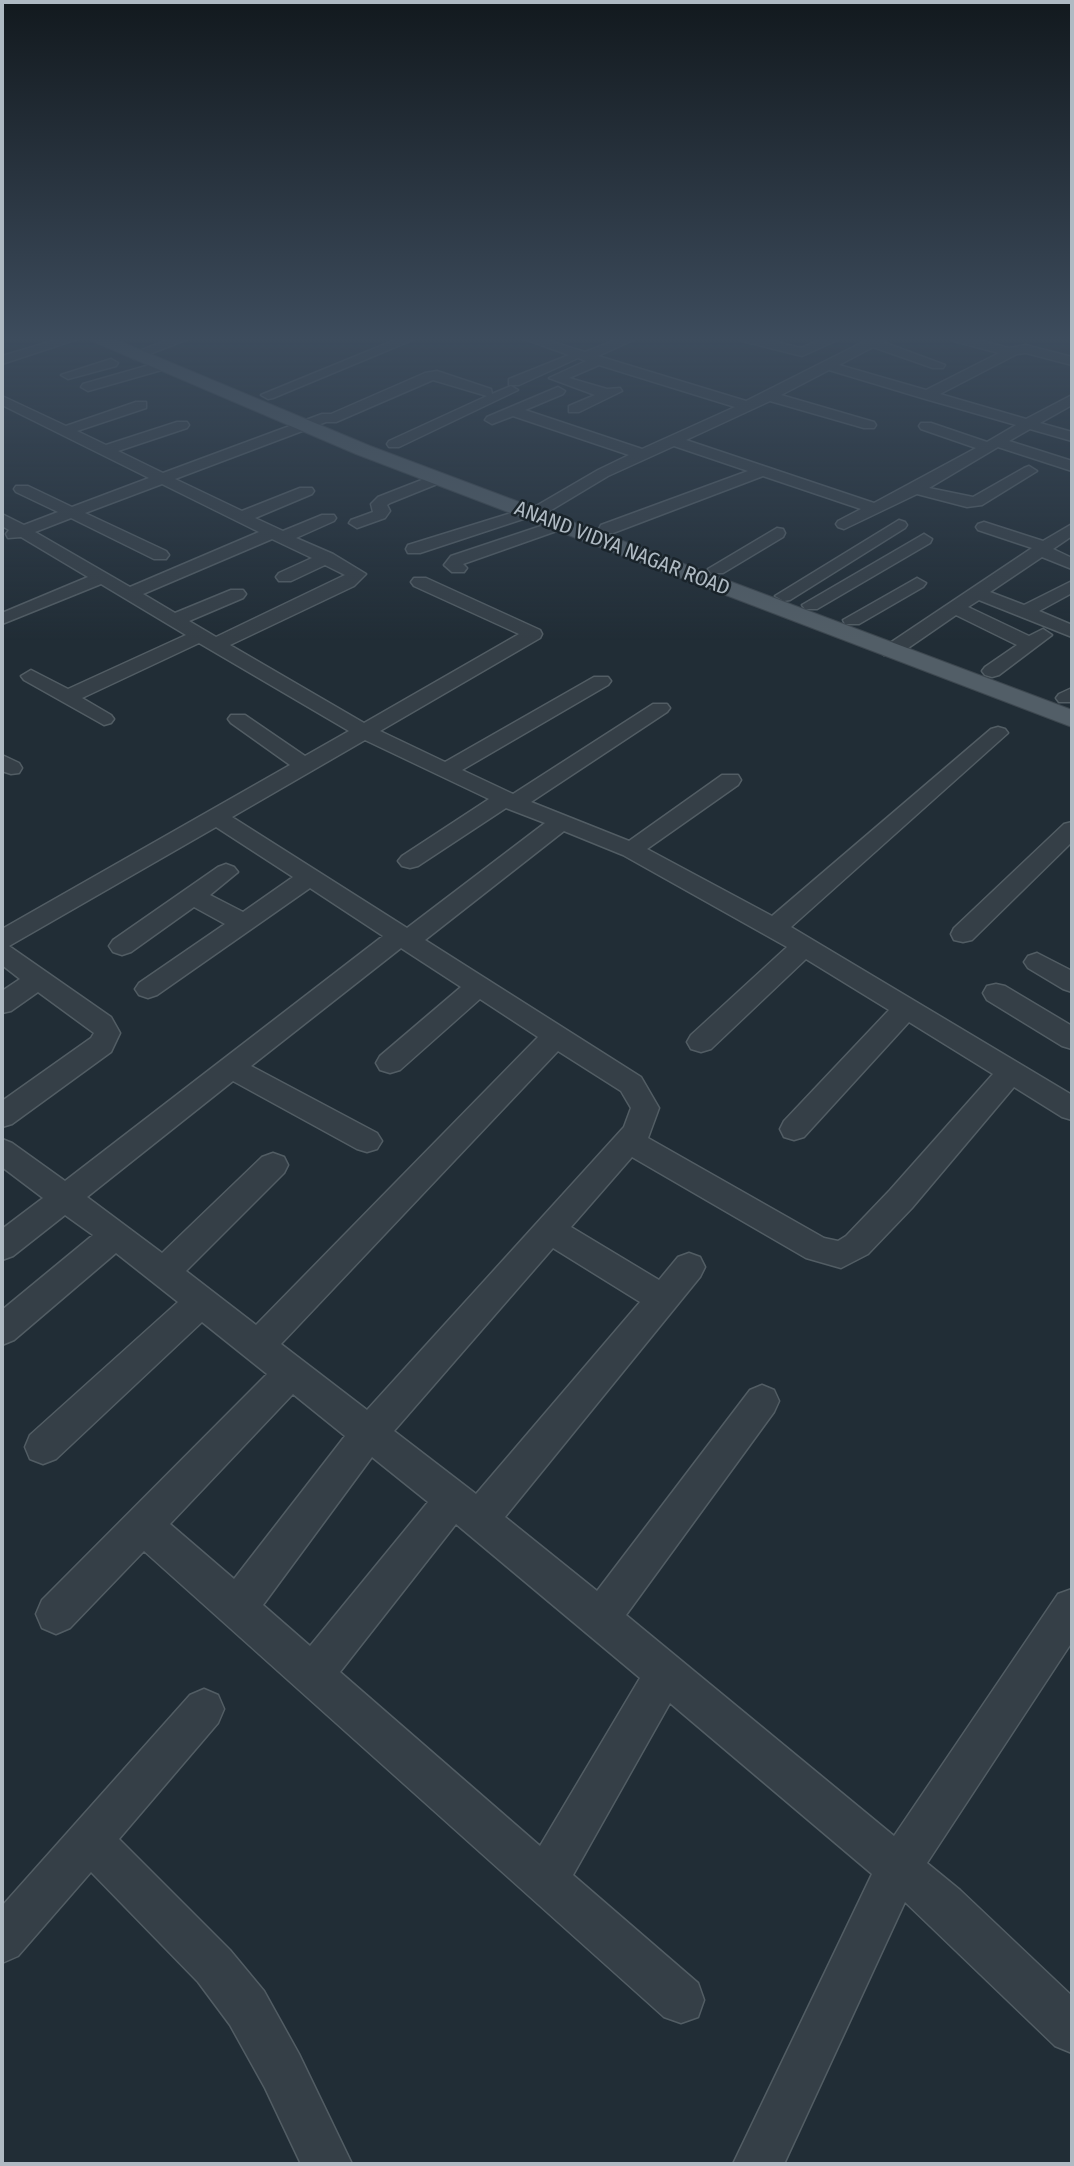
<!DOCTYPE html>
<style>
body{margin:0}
#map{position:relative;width:1074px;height:2166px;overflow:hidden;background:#212d36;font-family:"Fira Sans Condensed",sans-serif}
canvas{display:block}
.frame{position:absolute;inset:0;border:4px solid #afbac3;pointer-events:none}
</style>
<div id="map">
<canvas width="1074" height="2166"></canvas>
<div class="frame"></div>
</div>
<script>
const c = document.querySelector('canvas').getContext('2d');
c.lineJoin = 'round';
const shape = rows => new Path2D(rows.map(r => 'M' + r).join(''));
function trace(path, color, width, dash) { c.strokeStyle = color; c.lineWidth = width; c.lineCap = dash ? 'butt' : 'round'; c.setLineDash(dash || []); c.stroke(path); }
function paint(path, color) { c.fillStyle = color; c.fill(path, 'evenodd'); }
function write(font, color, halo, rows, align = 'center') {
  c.font = font + ' "Fira Sans Condensed",sans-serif'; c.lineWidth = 5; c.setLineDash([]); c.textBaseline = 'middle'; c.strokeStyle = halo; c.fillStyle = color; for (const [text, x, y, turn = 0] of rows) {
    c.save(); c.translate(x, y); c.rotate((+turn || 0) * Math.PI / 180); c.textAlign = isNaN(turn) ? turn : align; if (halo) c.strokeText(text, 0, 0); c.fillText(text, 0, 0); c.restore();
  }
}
const minor = shape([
 [62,338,81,338,2,364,2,356,62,338],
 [173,338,191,338,139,358,134,359,128,355,173,338],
 [400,338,417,338,273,398,268,399,261,395,400,338],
 [521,338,540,338,585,352,621,338,638,338,598,356,746,401,871,338,886,338,883,342,945,365,943,368,933,368,873,347,839,365,926,390,999,353,953,341,951,338,971,338,1009,348,1026,345,1072,357,1072,365,1026,353,1017,354,940,394,1026,419,1072,395,1072,405,1040,423,1072,432,1072,441,1030,429,1009,441,1072,461,1072,471,998,447,929,488,973,497,1024,468,1029,466,1037,471,982,505,967,507,917,494,844,529,838,527,836,524,838,521,861,509,763,476,613,533,601,533,599,529,601,525,748,471,674,446,608,476,538,518,526,518,420,553,408,553,406,549,408,545,521,510,531,509,598,470,629,455,513,416,492,424,485,420,487,417,558,387,565,391,563,394,525,410,642,449,735,407,599,365,569,378,607,389,620,388,622,391,579,412,569,412,569,406,595,395,549,378,586,361,578,358,519,385,509,385,509,379,569,355,521,338],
 [829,370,922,398,1016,425,987,442,931,423,921,423,919,426,921,429,976,448,874,503,686,440,770,401,864,428,874,428,876,425,874,422,781,395,829,370],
 [740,338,761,338,801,348,825,338,842,338,802,356,742,341,740,338],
 [111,359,118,363,116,366,68,379,61,375,111,359],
 [160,362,165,363,165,369,88,391,81,387,83,384,160,362],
 [437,371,491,389,492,394,511,386,518,390,399,447,389,447,387,444,389,441,487,396,433,380,336,422,326,422,175,479,242,511,300,488,312,488,314,491,312,494,255,518,283,531,322,515,334,515,336,518,334,521,296,538,333,554,366,574,354,586,230,645,364,723,519,634,414,586,411,582,414,578,426,578,540,630,542,634,540,638,380,731,445,762,594,677,608,677,611,681,608,685,462,770,513,794,653,704,667,704,670,708,667,712,531,802,629,841,722,775,738,775,741,780,738,785,647,849,772,916,991,729,998,727,1005,729,1008,733,791,927,1072,1095,1072,1120,1062,1117,1014,1087,912,1208,868,1254,841,1268,806,1258,632,1157,571,1227,659,1280,678,1257,689,1253,700,1257,705,1267,700,1277,505,1517,597,1591,750,1390,762,1385,774,1390,779,1401,774,1412,626,1615,894,1836,1058,1594,1072,1589,1072,1642,927,1863,960,1890,1072,1996,1072,2053,1055,2046,905,1902,784,2164,733,2164,872,1874,670,1703,573,1875,698,1983,704,2000,698,2017,681,2023,664,2017,144,1551,70,1628,56,1634,42,1628,36,1614,42,1600,267,1374,202,1322,56,1459,43,1464,30,1459,25,1447,30,1435,178,1302,116,1253,14,1340,2,1345,2,1310,93,1235,65,1215,13,1256,2,1260,2,1229,43,1198,2,1167,2,1139,12,1143,65,1181,383,936,310,888,157,995,148,998,139,995,135,989,139,983,225,924,194,907,131,952,122,955,113,952,109,946,113,940,218,867,226,864,234,867,238,872,210,895,243,912,293,877,216,827,9,946,111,1017,120,1033,111,1052,12,1124,2,1127,2,1101,91,1038,94,1033,38,992,11,1011,2,1013,2,991,20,979,2,965,2,929,290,765,231,723,228,719,231,715,245,715,305,756,349,731,199,643,82,698,111,715,114,719,111,723,104,725,24,680,21,676,31,670,68,689,186,635,101,584,2,624,2,613,88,577,21,537,8,538,6,534,9,530,2,526,2,514,24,525,58,512,16,492,14,489,16,486,28,486,72,507,149,478,2,405,2,396,66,426,136,402,146,402,146,408,77,431,106,445,177,422,187,422,189,425,187,428,118,451,163,473,322,414,331,414,425,373,437,371],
 [162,484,259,532,130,587,35,532,71,518,154,559,166,559,169,555,166,551,85,513,162,484],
 [272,539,312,558,279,573,276,577,279,581,291,581,325,565,345,575,216,637,189,621,243,598,246,594,243,590,231,590,175,613,143,594,272,539],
 [365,740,489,799,402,856,398,861,402,866,410,868,418,866,506,808,545,823,407,928,232,817,365,740],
 [564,831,623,855,787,947,691,1035,687,1042,691,1049,701,1052,711,1049,806,959,889,1010,784,1121,780,1129,784,1137,794,1140,804,1137,909,1022,993,1074,890,1190,846,1236,838,1241,824,1238,648,1138,659,1108,641,1077,425,940,564,831],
 [401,948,461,987,380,1056,376,1063,380,1070,390,1073,400,1070,480,999,538,1037,256,1325,186,1271,284,1173,288,1165,284,1157,273,1153,262,1157,162,1253,87,1197,233,1081,357,1149,367,1152,377,1149,382,1141,377,1133,251,1066,401,948],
 [558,1051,621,1091,631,1108,624,1127,367,1410,281,1344,558,1051],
 [553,1248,640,1302,476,1494,394,1431,553,1248],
 [293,1394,345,1436,234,1579,170,1524,293,1394],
 [372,1457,428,1502,310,1646,263,1605,372,1457],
 [456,1524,640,1678,540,1846,340,1672,456,1524],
 [437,474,442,476,445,479,442,482,390,503,387,505,390,511,385,518,357,528,349,523,351,520,373,512,371,504,378,497,437,474],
 [559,520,567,525,565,528,463,564,467,568,464,572,452,572,444,565,451,556,559,520],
 [899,520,905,522,907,525,905,528,790,600,784,601,775,596,899,520],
 [984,522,1043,541,1072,524,1072,536,1053,549,1072,558,1072,569,1042,557,990,592,1024,605,1072,581,1072,593,1039,611,1072,625,1072,637,979,600,968,607,1029,636,1043,629,1052,635,999,675,992,677,985,675,982,671,985,667,1017,645,956,615,898,655,884,655,881,651,884,647,1032,548,978,530,976,527,978,524,984,522],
 [777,528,783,529,785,533,783,537,723,573,711,573,708,569,777,528],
 [924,534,932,539,930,543,817,609,805,609,802,605,924,534],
 [917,578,926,583,923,587,859,624,845,624,843,620,917,578],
 [1072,688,1072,702,1059,702,1056,698,1059,694,1072,688],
 [2,755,19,763,22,768,19,773,11,774,2,771,2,755],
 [1072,822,1072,842,972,940,963,942,954,940,951,934,954,928,1064,824,1072,822],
 [1037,953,1072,971,1072,992,1063,989,1028,968,1024,962,1028,956,1037,953],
 [996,984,1005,986,1072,1026,1072,1049,1062,1046,987,1000,983,993,987,986,996,984],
 [204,1689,218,1695,224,1709,218,1723,119,1839,230,1950,264,1991,299,2054,352,2164,301,2164,265,2088,230,2025,198,1982,91,1872,18,1956,2,1963,2,1906,190,1695,204,1689]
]);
const major = shape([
 [90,338,112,338,370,446,1072,710,1072,727,356,454,92,341,90,338]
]);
const farStreetnames = [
 ["ANAND VIDYA NAGAR ROAD",622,549,21]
];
trace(minor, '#525d64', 3);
trace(major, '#3e4850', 2);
paint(minor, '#353f47');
paint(major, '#525e67');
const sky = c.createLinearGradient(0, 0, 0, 641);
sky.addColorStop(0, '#12191e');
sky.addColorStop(0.53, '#3d4c5d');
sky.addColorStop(1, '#3d4c5d00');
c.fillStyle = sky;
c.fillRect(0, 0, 1074, 641);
write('21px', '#afbac3', '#1a242b', farStreetnames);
</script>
